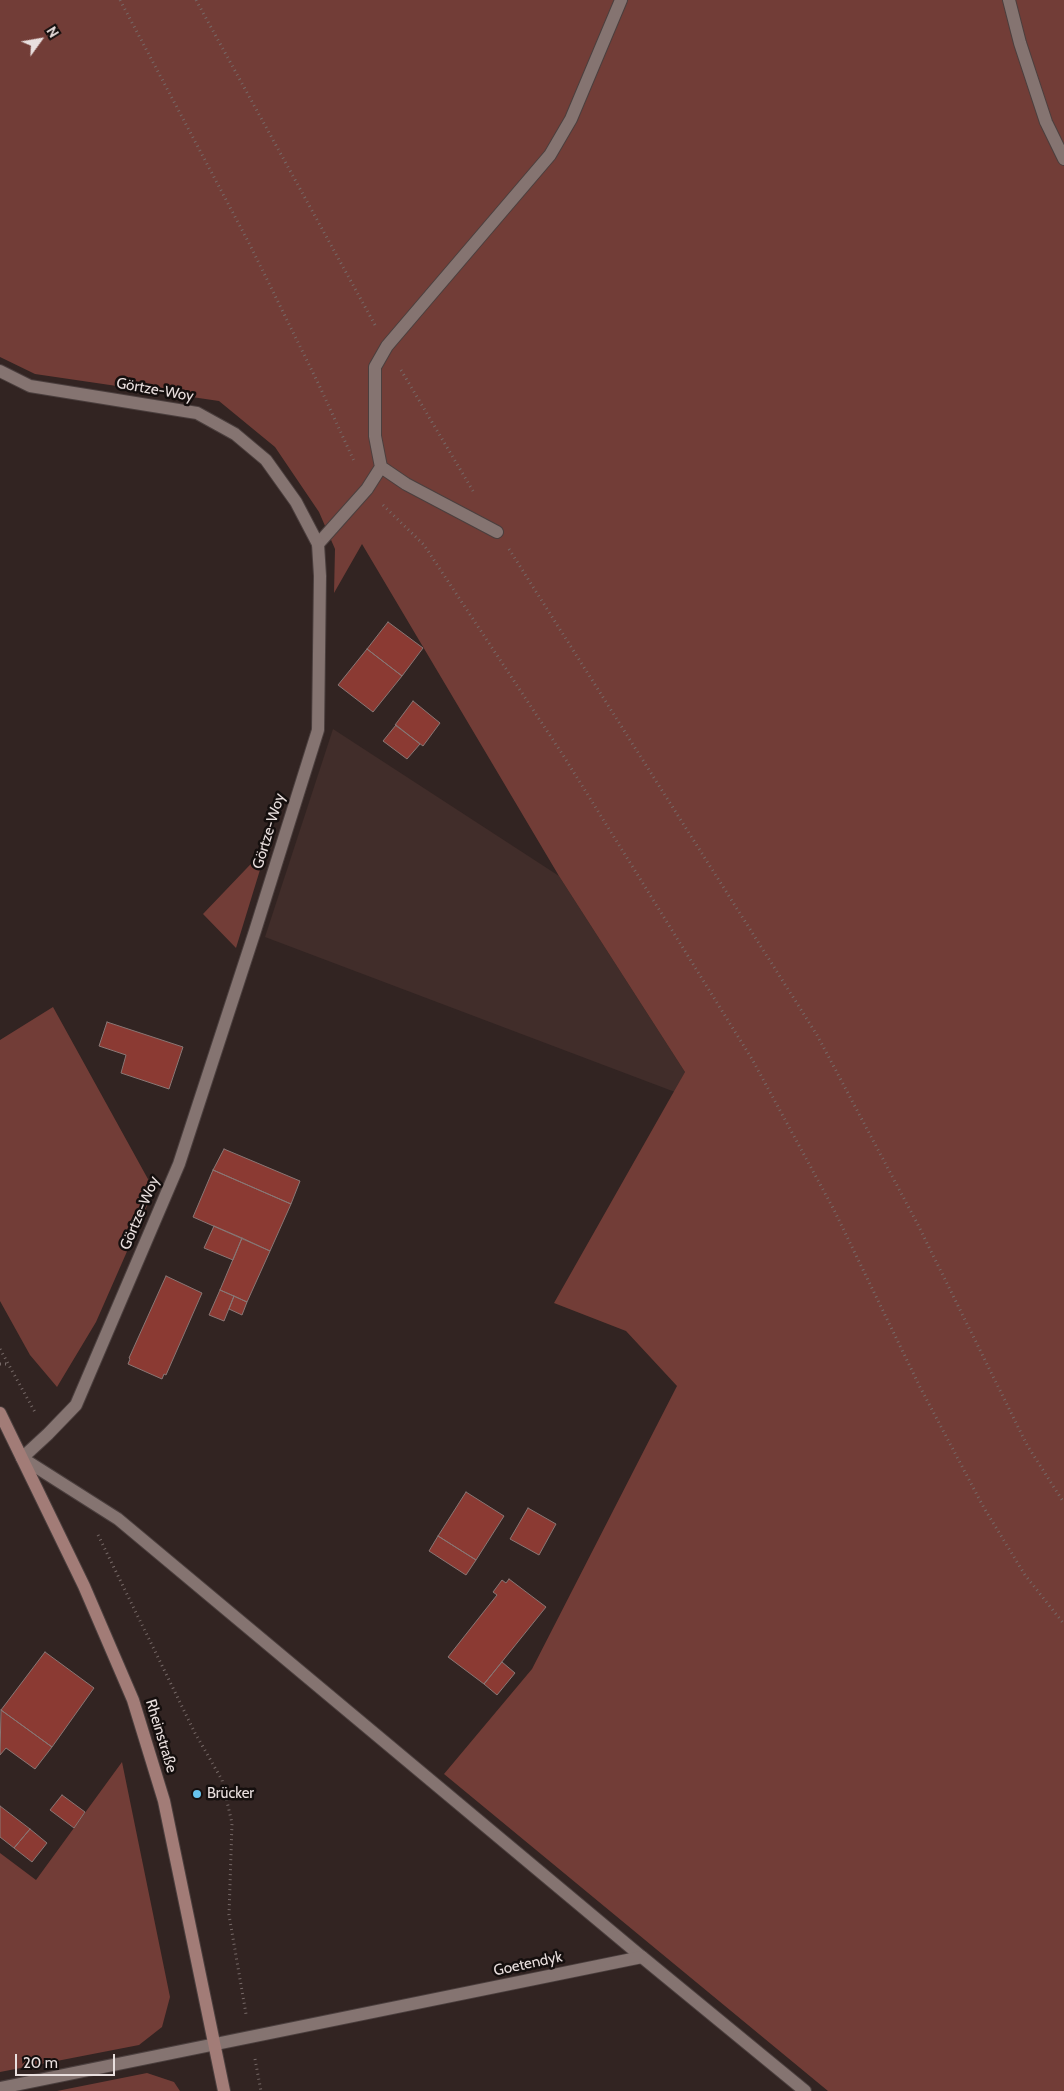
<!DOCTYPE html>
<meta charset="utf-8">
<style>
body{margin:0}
#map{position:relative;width:1064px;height:2091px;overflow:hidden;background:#322422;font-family:Cabin,sans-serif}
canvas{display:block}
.north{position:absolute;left:15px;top:15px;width:50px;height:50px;-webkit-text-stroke:4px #150f0e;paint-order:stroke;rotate:58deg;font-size:14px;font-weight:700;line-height:20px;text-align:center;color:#e9dfde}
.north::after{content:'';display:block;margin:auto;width:18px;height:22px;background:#e9dfde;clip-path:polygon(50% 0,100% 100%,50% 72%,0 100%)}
.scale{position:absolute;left:15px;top:2054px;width:100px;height:22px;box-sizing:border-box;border:2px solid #e9dfde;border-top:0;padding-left:6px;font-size:15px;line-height:18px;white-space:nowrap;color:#e9dfde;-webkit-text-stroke:4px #150f0e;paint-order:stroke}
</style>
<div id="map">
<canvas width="1064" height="2091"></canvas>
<div class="north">N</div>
<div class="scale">20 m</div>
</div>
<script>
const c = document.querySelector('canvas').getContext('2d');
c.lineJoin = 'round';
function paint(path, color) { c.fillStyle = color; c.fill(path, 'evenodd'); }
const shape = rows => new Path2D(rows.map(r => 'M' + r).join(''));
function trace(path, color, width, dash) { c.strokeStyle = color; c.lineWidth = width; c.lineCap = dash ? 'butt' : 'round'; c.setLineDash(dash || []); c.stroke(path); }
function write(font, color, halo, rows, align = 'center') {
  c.font = font + ' Cabin,sans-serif'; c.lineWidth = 5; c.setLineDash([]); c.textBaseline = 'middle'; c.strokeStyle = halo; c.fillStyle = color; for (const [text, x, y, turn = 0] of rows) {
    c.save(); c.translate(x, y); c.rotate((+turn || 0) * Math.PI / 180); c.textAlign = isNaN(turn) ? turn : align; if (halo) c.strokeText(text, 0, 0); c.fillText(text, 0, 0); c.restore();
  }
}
const built = shape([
 [333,729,559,876,685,1072,675,1092,265,937]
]);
const green = shape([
 [0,0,1064,0,1064,2091,828,2091,444,1774,532,1669,677,1386,626,1331,554,1303,685,1072,559,876,362,544,334,593,335,549,319,512,275,447,219,401,35,374,0,357],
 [267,847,236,948,203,914],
 [53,1007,154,1190,96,1322,57,1387,30,1355,0,1301,0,1040],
 [122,1762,170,1997,162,2027,139,2045,0,2072,0,1853,36,1880],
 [147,2073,174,2082,180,2091,57,2091]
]);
const building = shape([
 [388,622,423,648,402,676,367,649,388,622],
 [367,649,402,676,373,712,338,685,367,649],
 [413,701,440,723,423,746,395,725,413,701],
 [396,725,420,744,407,759,383,741,396,725],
 [107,1022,183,1047,169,1089,121,1073,126,1055,99,1046,107,1022],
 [224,1149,300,1181,291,1204,213,1170,224,1149],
 [213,1170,291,1204,270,1251,193,1217,213,1170],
 [214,1226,242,1238,233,1260,204,1248,214,1226],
 [242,1238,270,1251,247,1302,220,1290,242,1238],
 [166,1276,202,1293,166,1375,164,1374,162,1379,128,1364,130,1359,129,1358,166,1276],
 [220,1290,234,1296,224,1321,209,1315,220,1290],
 [234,1296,247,1302,242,1315,229,1309,234,1296],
 [466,1492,504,1516,476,1560,438,1536,466,1492],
 [528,1508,556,1524,539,1555,510,1539,528,1508],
 [438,1536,476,1560,466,1575,429,1551,438,1536],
 [509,1579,546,1607,484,1684,448,1657,497,1595,493,1592,502,1580,506,1583,509,1579],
 [45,1652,94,1688,52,1747,1,1710,45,1652],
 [502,1662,515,1673,497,1695,484,1684,502,1662],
 [1,1710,52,1747,35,1769,6,1748,0,1755,1,1710],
 [62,1795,85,1812,74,1828,50,1810,62,1795],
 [0,1806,30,1829,14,1848,0,1837,0,1806],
 [30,1829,47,1843,32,1862,14,1848,30,1829]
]);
const path = shape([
 [120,0,250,245,319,385,354,461],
 [196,0,375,325],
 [401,370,473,491],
 [383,505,424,545,563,755,752,1059,833,1208,920,1387,984,1508,1025,1575,1064,1624],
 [509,549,817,1035,917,1223,1027,1445,1064,1503],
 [0,1349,36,1414],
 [0,1364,8,1364],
 [98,1535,195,1733,222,1780,232,1823,229,1915,246,2014],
 [255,2059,261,2091]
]);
const lane = shape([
 [1009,0,1020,43,1046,122,1064,159],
 [381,467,406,484,497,532],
 [318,544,367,489,381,467,375,436,375,367,387,346,550,155,571,119,621,0],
 [22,1458,118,1519,642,1957]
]);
const street = shape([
 [0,371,30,386,197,413,235,434,266,460,296,502,318,544,320,576,318,730,255,931,179,1164,76,1405,48,1434,22,1458],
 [0,2088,642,1957,805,2091]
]);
const secondary = shape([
 [0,1413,84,1586,133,1700,164,1801,224,2091]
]);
const markers = [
 [197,1794,5,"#67c4ef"]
];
const streetNames = [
 ["Görtze-Woy",155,390,10],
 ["Görtze-Woy",269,831,-73],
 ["Görtze-Woy",140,1213,-67],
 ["Rheinstraße",161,1736,73],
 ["Goetendyk",528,1964,-12]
];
const poiNames = [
 ["Brücker",207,1794]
];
paint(built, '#412d2a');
paint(green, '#723d37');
paint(building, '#8b3a33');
trace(building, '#897775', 1);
trace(lane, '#4b3f3e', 14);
trace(street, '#4b3f3e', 14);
trace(secondary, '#4b3f3e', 14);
trace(path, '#766967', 3, [1, 4]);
trace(lane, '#857471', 12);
trace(street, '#857471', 12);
trace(secondary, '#a27c77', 12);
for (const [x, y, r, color] of markers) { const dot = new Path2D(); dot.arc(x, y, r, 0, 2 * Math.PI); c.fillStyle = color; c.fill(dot); trace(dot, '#150f0e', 2); }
write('15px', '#e9dfde', '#150f0e', streetNames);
write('15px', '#e9dfde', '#150f0e', poiNames, 'left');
</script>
